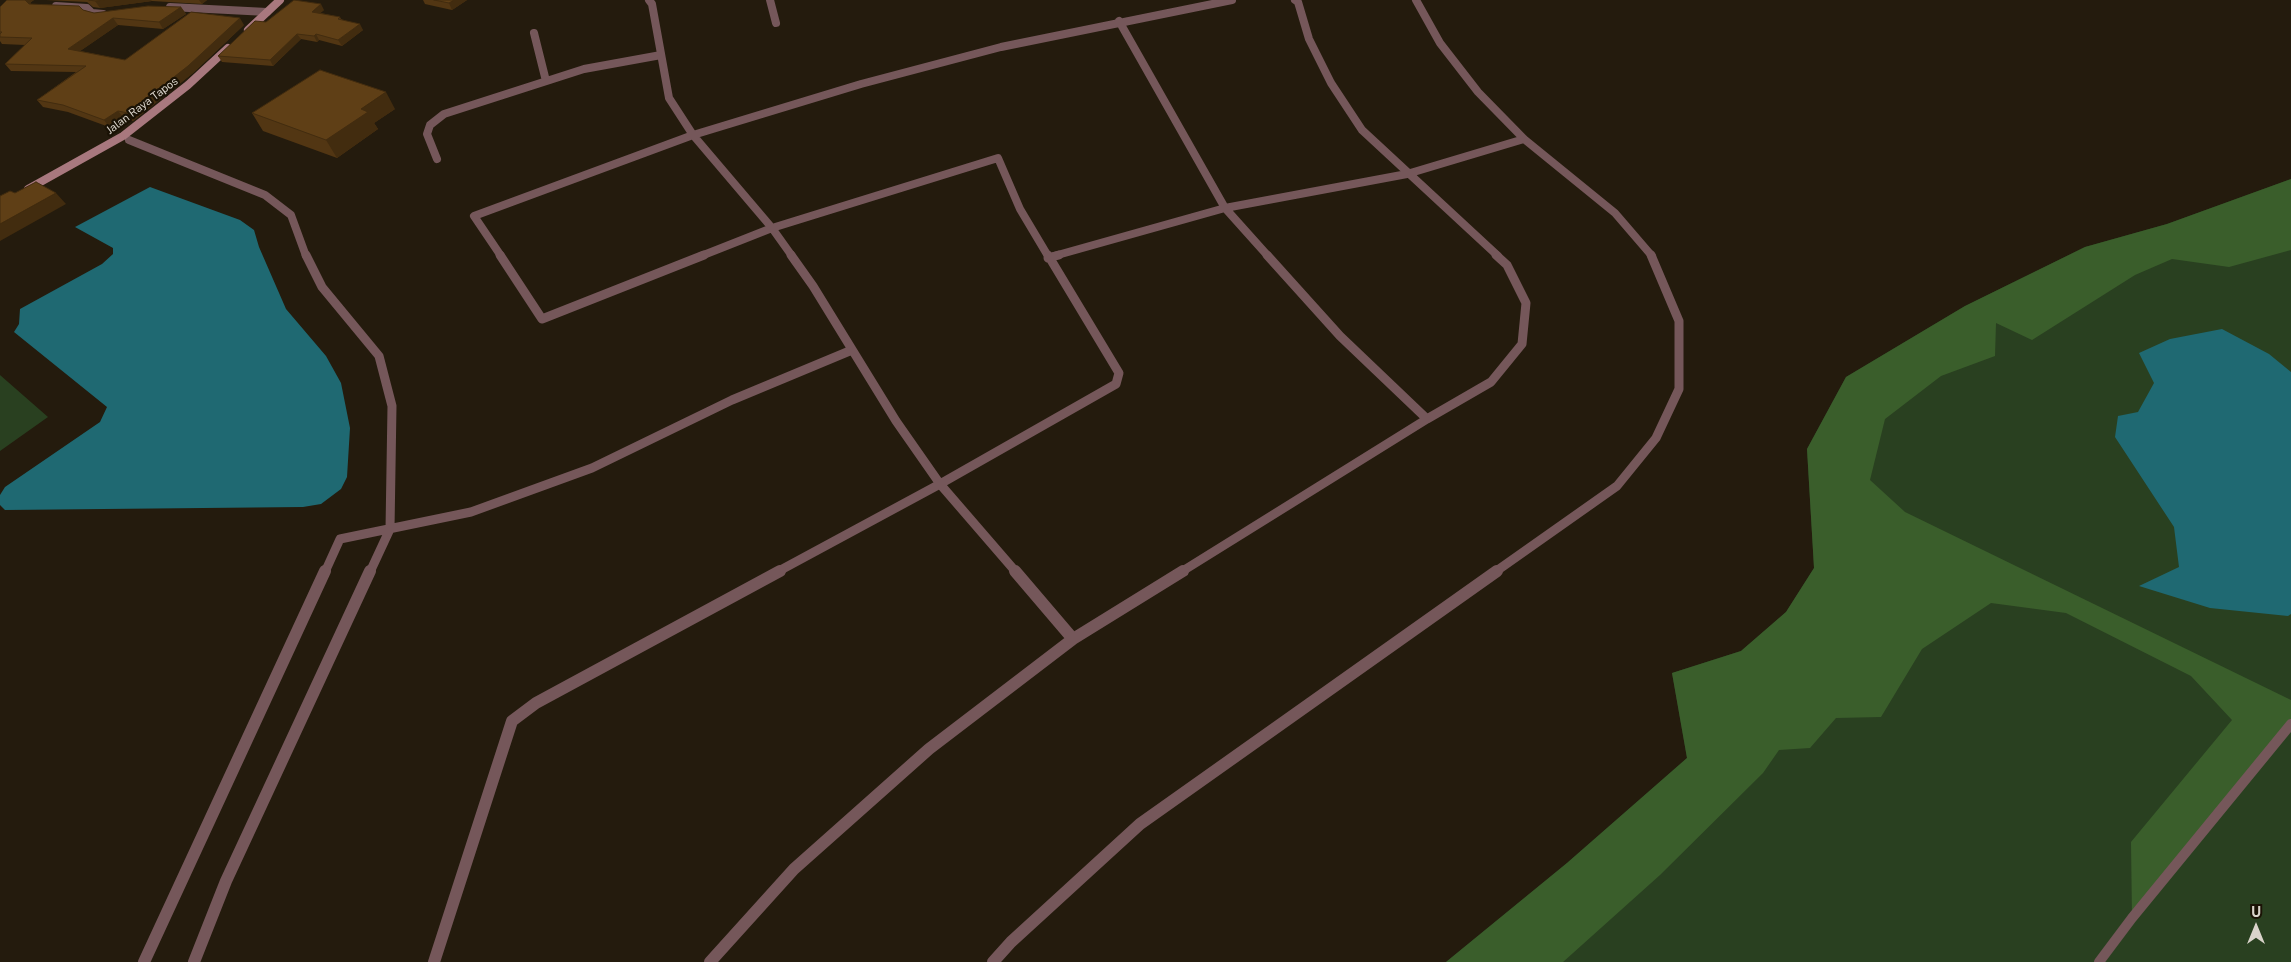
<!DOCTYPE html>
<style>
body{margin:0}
#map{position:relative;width:2291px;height:962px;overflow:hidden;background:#241b0d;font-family:"Public Sans",sans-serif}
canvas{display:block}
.north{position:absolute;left:2231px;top:902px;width:50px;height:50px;-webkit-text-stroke:4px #1a1205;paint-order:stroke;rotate:0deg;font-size:14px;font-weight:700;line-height:20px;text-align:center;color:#d9d3ca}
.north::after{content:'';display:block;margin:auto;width:18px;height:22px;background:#d9d3ca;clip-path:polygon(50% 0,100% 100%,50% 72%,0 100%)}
</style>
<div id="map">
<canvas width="2291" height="962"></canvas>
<div class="north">U</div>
</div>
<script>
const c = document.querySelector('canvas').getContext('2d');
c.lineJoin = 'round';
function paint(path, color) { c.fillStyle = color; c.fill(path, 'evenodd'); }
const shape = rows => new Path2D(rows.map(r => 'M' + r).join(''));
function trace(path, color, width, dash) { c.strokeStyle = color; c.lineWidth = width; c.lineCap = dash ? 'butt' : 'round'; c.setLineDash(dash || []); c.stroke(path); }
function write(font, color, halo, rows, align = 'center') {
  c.font = font + ' "Public Sans",sans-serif'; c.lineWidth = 4.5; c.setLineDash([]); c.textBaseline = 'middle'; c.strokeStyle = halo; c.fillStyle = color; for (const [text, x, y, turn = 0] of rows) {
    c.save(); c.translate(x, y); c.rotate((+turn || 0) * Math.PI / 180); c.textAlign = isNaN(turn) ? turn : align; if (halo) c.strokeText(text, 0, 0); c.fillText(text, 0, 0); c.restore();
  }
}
const green = shape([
 [2291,179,2291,962,1446,962,1567,863,1687,758,1672,673,1741,651,1786,612,1814,568,1807,449,1846,377,1965,306,2085,247,2167,224],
 [0,375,48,417,0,451]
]);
const forest = shape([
 [2291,179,2291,250,2229,267,2172,259,2135,275,2032,340,1996,323,1995,356,1941,376,1885,419,1870,480,1905,512,2291,700,2291,724,2132,918,2131,842,2232,720,2191,676,2066,613,1991,603,1922,649,1881,717,1836,718,1810,748,1779,750,1763,773,1660,875,1563,962,1446,962,1567,863,1687,758,1672,673,1741,651,1786,612,1814,568,1807,449,1846,377,1965,306,2085,247,2167,224]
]);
const water = shape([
 [150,187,240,220,254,230,259,247,286,309,326,356,341,383,350,428,347,477,341,489,321,504,303,507,5,510,0,505,0,495,5,487,100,422,107,407,14,332,19,324,20,309,102,264,113,254,113,248,75,227],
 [2222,329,2269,354,2291,372,2291,614,2288,616,2210,608,2139,586,2179,567,2174,527,2115,437,2118,416,2138,412,2154,383,2139,353,2170,339]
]);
const lane = shape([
 [2099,962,2132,918,2291,724]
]);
const streetFar2 = shape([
 [649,0,652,4,669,98,693,135,772,228,792,256],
 [770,0,776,23],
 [1295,0,1298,2,1309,39,1331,83,1362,130,1498,256],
 [1416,0,1440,43,1478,92,1524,139,1615,213,1652,256],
 [56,6,87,8,92,13,103,14],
 [170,7,267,12],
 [1119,21,1225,208,1268,256],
 [534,33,546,81],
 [129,140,265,195,291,215,306,256],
 [437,159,427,134,430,125,444,114,584,69,661,55],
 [501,256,474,216,693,135,861,84,1001,47,1232,0],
 [701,256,772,228,998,158,1020,209,1048,256],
 [1054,256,1225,208,1407,174,1524,139]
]);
const streetFar1 = shape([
 [306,255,322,287,379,356,392,406,390,529,370,572],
 [500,255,542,319,704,255],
 [791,255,813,286,896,421,940,484,1016,572],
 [1267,255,1340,336,1427,419],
 [1048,258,1059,255],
 [325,572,340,539,471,512,592,468,732,400,852,350],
 [777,572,940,484,1116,384,1119,373,1048,255],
 [1181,572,1427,419,1491,382,1522,344,1526,303,1507,265,1496,255],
 [1495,572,1617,486,1656,438,1679,389,1679,321,1651,255]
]);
const street = shape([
 [1015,571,1073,639],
 [144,962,325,571],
 [194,962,226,881,370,571],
 [434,962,512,721,536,703,780,571],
 [710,962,794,869,929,749,1073,639,1183,571],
 [993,962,1011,942,1140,824,1497,571]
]);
const secondary = shape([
 [248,30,280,0],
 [28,189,123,136,188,85,228,48]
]);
const wall = shape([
 [7,0,34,0,31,2,30,4,83,10,94,13,181,7,186,14,163,29,118,25,80,51,125,60,244,25,193,73,133,121,124,118,109,127,68,112,43,107,37,100,76,72,11,71,5,64,25,45,2,44,0,41,0,7],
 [46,0,207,0,202,4,152,1,100,8,93,7,87,2],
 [423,0,467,0,452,10,425,4],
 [324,10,320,13,340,17,341,19,363,30,342,46,319,40,317,42,301,39,273,66,222,62,218,56,266,22],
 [395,109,374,123,378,129,337,158,263,131,252,113]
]);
const shadedWall = shape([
 [25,0,34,0,31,2,30,7],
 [105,0,151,0,152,1,100,8,95,1],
 [199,0,207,0,202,4],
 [454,0,467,0,452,10,449,3],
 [321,4,324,10,315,18,312,12],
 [181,7,186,14,163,29,159,22],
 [113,18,118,25,73,56,68,49],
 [240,18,244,25,193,73,133,121,128,113],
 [360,24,363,30,342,46,338,40],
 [297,34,301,39,273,66,270,60],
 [316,34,319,40,317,42,314,36],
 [386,92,395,109,374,123,378,129,337,158,326,140,361,109],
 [118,111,124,118,109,127,104,120],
 [56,193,66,204,0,241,0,224]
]);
const building = shape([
 [7,0,25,0,29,4,79,6,83,10,94,13,148,6,181,7,159,22,113,18,68,49,125,60,191,12,240,18,188,66,128,113,118,111,104,120,63,105,37,100,86,66,5,64,32,38,0,37,0,34,2,32,0,32,0,7,7,0],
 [89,0,105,0,95,1,89,0],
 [294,0,321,4,312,12,340,17,338,19,360,24,338,40,316,34,314,36,297,34,270,60,218,56,255,21,266,22,294,0],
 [434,0,454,0,449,3,434,0],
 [320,70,386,92,361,109,368,112,326,140,252,113,320,70],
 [36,182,56,193,0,224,0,196,10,191,15,193,36,182]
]);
const farStreetnames = [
 ["Jalan Raya Tapos",142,106,-37]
];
paint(green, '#294020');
paint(forest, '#3a5e2b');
paint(water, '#1f6972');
trace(lane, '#75575a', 10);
trace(streetFar2, '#75575a', 8);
trace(streetFar1, '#75575a', 9);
trace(street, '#75575a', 12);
trace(secondary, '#a8787e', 8);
paint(wall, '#523613');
paint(shadedWall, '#422c0f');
paint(building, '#5f3f16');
trace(building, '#422c0f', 1);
write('11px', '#d9d3ca', '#1a1205', farStreetnames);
</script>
